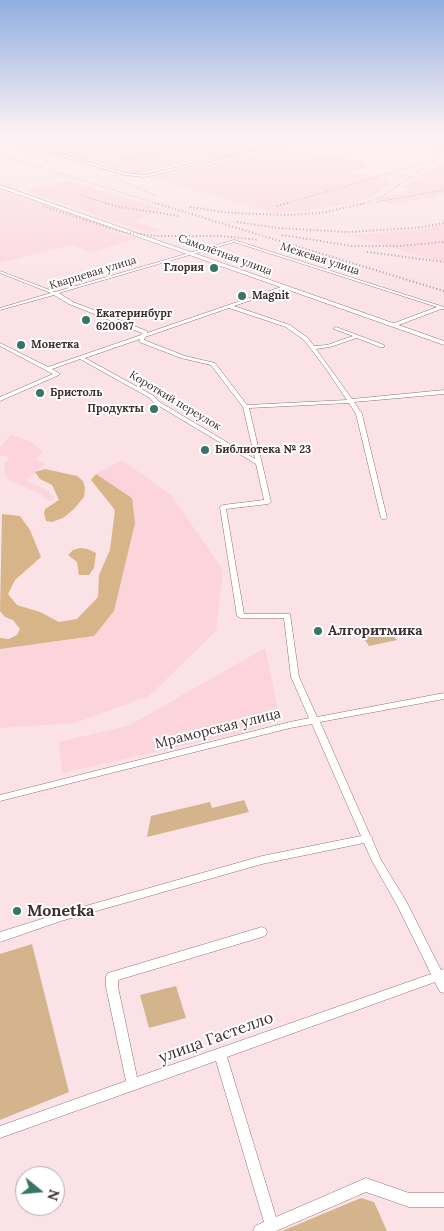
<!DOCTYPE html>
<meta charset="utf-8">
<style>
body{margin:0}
#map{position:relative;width:444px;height:1231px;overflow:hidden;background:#fbe2e7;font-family:Lora,serif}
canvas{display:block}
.north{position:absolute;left:15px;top:1166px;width:50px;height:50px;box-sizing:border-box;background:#fff;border:1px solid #b2abad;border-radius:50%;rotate:107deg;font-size:14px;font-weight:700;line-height:20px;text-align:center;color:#3e2e32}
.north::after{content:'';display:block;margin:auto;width:18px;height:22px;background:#347667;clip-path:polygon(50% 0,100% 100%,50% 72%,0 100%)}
</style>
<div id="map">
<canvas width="444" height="1231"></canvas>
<div class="north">N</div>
</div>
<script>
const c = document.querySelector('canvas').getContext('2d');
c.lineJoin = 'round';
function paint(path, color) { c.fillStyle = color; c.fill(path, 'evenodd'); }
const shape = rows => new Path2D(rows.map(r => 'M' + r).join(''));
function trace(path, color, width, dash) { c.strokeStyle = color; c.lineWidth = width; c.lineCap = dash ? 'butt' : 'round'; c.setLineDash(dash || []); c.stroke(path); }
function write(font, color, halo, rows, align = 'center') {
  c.font = font + ' Lora,serif'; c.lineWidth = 4; c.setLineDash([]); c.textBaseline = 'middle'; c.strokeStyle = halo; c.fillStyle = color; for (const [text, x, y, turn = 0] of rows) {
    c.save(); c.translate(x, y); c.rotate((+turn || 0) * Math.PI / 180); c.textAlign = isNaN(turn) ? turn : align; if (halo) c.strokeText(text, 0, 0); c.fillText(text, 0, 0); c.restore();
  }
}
const built = shape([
 [0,133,263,133,297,138,136,174,38,147,25,149,0,141],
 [407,133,444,133,444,152,418,137],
 [279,148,365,162,366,167,352,172,392,181,374,196,356,202,318,209,272,213,148,177],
 [439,164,444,167,444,195,394,205,378,199,411,190,404,187],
 [69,180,156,207,154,207,162,210,134,221,162,230,147,233,26,191],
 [0,190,112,229,110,231,140,238,92,252,71,245,0,263],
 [444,224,444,263,351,235,417,230],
 [11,435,20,437,36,445,43,452,35,459,46,464,26,480,49,491,55,499,49,501,39,493,9,480,5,474,4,464,10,457,0,455,0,447],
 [122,460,171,495,223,570,216,631,149,696,75,723,0,728,0,649,94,636,132,498,96,474],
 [265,648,280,719,248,731,62,773,59,742,128,726]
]);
const green = shape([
 [390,631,397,640,369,646,363,637],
 [244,800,249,812,147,837,151,816,210,802,212,808],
 [32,944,69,1092,0,1120,0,954],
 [176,986,186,1018,149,1028,140,995],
 [361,1198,374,1202,387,1231,282,1231]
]);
const forest = shape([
 [45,469,77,476,83,481,85,488,84,497,74,509,63,518,52,522,46,521,44,513,45,509,59,500,52,485,40,479,35,472],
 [96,474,132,498,135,523,114,611,94,636,0,649,0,638,9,639,17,635,20,629,13,620,5,617,0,611,2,514,20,516,30,530,41,557,15,580,8,594,17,605,40,612,59,622,77,619,98,597,99,575,110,550,115,510,91,480],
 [80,548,88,549,96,553,94,568,89,575,79,575,77,562,68,555,73,550]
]);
const street = shape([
 [322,133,326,133,145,177,124,175,39,149,41,148,125,173,145,175,322,133],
 [234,240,444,307,444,309,441,309,396,326,392,326,392,324,437,307,234,242,59,293,73,302,147,331,147,333,284,286,286,286,286,288,234,306,290,325,308,338,314,346,327,345,353,336,334,329,334,328,336,327,384,345,384,347,380,347,357,338,330,347,316,349,352,399,444,390,444,394,354,402,362,414,387,518,386,519,382,519,381,518,356,414,349,403,249,408,271,502,268,504,226,509,244,614,290,614,299,677,317,717,444,693,444,699,320,722,370,835,373,838,372,839,381,860,406,901,441,970,444,969,444,993,440,992,435,982,227,1057,276,1217,366,1178,409,1193,444,1193,444,1207,409,1207,366,1192,276,1231,253,1231,255,1226,264,1222,216,1061,0,1138,0,1126,126,1081,106,987,106,977,108,973,262,927,266,929,267,932,266,935,262,937,118,980,118,987,137,1077,431,974,398,907,372,861,364,843,262,864,61,921,0,942,0,932,61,913,262,856,361,836,312,724,290,728,0,801,0,795,290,722,309,718,291,677,284,618,241,618,237,616,220,507,223,505,264,500,256,464,154,403,150,398,80,359,52,369,59,373,59,375,0,401,0,397,53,374,0,346,0,343,48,367,141,335,142,333,69,304,54,295,0,310,0,308,51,293,0,273,0,271,55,292,234,240],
 [229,308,286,327,304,340,324,366,347,400,247,405,215,363,185,356,144,340,145,337,229,308],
 [140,339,139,342,181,358,211,365,243,407,255,459,158,401,154,396,85,358,140,339]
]);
const secondary = shape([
 [0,185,444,341,444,345,0,188,0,185]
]);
const railFar1 = shape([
 [0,143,63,167],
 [0,155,159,204],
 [68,167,59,159,58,152,75,133],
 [77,194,109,204],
 [156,196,122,181,116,176,117,171,115,169,126,159,206,140],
 [376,202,444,190],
 [284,204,428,162],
 [362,204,381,197,438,159,437,149,415,137,401,133]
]);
const rail = shape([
 [105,203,120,207,179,216],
 [155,203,444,291],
 [43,206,122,232,158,236,222,236,259,240],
 [277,206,289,203],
 [190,207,230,213,289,215,321,213,366,203],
 [237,222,277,228,348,232,417,228,444,223],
 [282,235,352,246,400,246,443,242],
 [367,252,444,262]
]);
const markers = [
 [214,268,5,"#347667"],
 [242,296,5,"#347667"],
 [86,320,5,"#347667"],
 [21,345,5,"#347667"],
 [40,393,5,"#347667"],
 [154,409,5,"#347667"],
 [205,450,5,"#347667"],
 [318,631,5,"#347667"],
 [17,911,5,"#347667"]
];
const farStreetnames = [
 ["Самолётная улица",225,255,20],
 ["Межевая улица",320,259,18],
 ["Кварцевая улица",93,273,-17],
 ["Короткий переулок",175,401,31]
];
const farPoinames = [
 ["Глория",204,268,"right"],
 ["Magnit",252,296],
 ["Екатеринбург",96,314],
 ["620087",96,327],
 ["Монетка",31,345],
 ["Бристоль",50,393],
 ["Продукты",144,409,"right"],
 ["Библиотека № 23",215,450]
];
const poiNames = [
 ["Алгоритмика",328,631]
];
const streetNames = [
 ["Мраморская улица",218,729,-14]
];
const nearPoinames = [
 ["Monetka",27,911]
];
const nearStreetnames = [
 ["улица Гастелло",216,1038,-20]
];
paint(built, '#fbd4dc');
paint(green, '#d3b48d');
paint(forest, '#d8b589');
trace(street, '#936f76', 1);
trace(secondary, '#936f76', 1);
paint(street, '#fff');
paint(secondary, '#fff');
trace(railFar1, '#9d898d', 1, [1, 2]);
trace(rail, '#9d898d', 2, [1, 2.5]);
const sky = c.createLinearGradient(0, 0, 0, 305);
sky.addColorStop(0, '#91aee0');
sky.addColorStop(0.44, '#fdf2f4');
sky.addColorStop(1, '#fdf2f400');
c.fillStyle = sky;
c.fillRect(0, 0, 444, 305);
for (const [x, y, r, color] of markers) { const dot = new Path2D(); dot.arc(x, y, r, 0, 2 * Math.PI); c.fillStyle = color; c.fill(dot); trace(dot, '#fff', 2); }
write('11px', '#3e2e32', '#fff', farStreetnames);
write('bold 11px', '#3e2e32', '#fff', farPoinames, 'left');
write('bold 14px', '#3e2e32', '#fff', poiNames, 'left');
write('14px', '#3e2e32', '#fff', streetNames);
write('bold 16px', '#3e2e32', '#fff', nearPoinames, 'left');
write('16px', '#3e2e32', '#fff', nearStreetnames);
</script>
